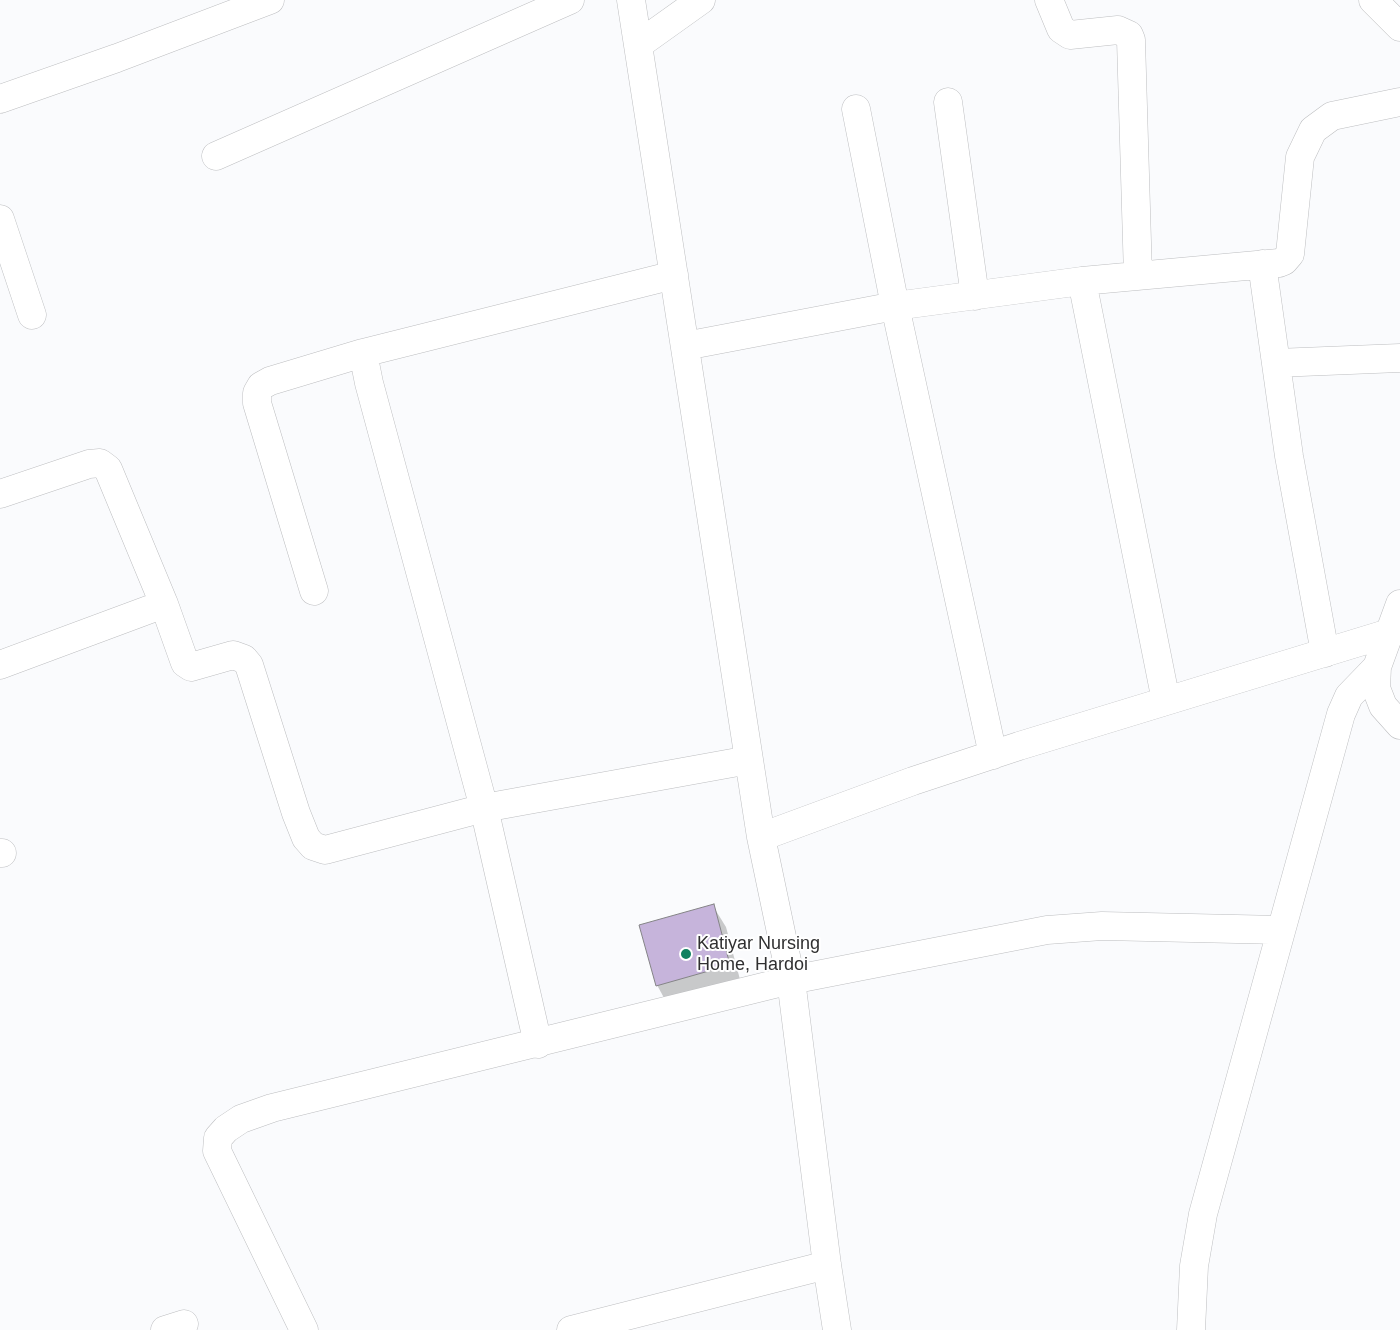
<!DOCTYPE html>
<style>
body{margin:0}
canvas{display:block;background:#fafbfd}
</style>
<canvas width="1400" height="1330"></canvas>
<script>
const c = document.querySelector('canvas').getContext('2d');
c.lineJoin = 'round';
function paint(path, color) { c.fillStyle = color; c.fill(path, 'evenodd'); }
const shape = rows => new Path2D(rows.map(r => 'M' + r).join(''));
function trace(path, color, width, dash) { c.strokeStyle = color; c.lineWidth = width; c.lineCap = dash ? 'butt' : 'round'; c.setLineDash(dash || []); c.stroke(path); }
function write(font, color, halo, rows, align = 'center') {
  c.font = font + ' Helvetica,sans-serif'; c.lineWidth = 4; c.setLineDash([]); c.textBaseline = 'middle'; c.strokeStyle = halo; c.fillStyle = color; for (const [text, x, y, turn = 0] of rows) {
    c.save(); c.translate(x, y); c.rotate((+turn || 0) * Math.PI / 180); c.textAlign = isNaN(turn) ? turn : align; if (halo) c.strokeText(text, 0, 0); c.fillText(text, 0, 0); c.restore();
  }
}
const shadow = shape([
 [713,906,726,927,742,987,669,1007,657,985]
]);
const building = shape([
 [714,904,730,965,656,986,639,925,714,904]
]);
const minor = shape([
 [631,0,761,837,791,980,827,1265,837,1330],
 [1049,0,1061,29,1070,35,1118,30,1129,35,1131,40,1138,276],
 [1373,0,1400,27],
 [638,45,701,0],
 [0,99,117,58,270,0],
 [948,102,975,296],
 [856,109,895,306,993,755],
 [216,156,570,0],
 [0,219,32,315],
 [1262,264,1289,456,1325,653],
 [1082,281,1166,701],
 [685,346,895,306,1082,281,1279,263,1284,261,1290,254,1300,157,1313,130,1332,116,1400,102],
 [363,353,369,383,484,808,538,1044],
 [1276,363,1400,358],
 [0,494,89,464,100,463,108,469,164,604,185,663,191,667,233,655,244,659,249,665,296,813,306,838,313,846,325,850,484,808,749,760],
 [314,591,257,403,257,393,261,386,270,381,363,353,674,275],
 [1400,604,1377,667,1376,688,1383,706,1400,725],
 [0,665,164,604],
 [761,837,913,781,1019,746,1389,633],
 [0,853,2,853],
 [165,1330,184,1324],
 [304,1330,217,1151,218,1138,226,1129,241,1119,272,1108,791,980,1047,930,1102,926,1281,930],
 [571,1330,827,1265],
 [1191,1330,1194,1266,1203,1214,1341,714,1349,696,1377,667]
]);
const markers = [
 [686,954,6,"#0f815f"]
];
const poiNames = [
 ["Katiyar Nursing",697,944],
 ["Home, Hardoi",697,965]
];
paint(shadow, '#0003');
paint(building, '#c6b4db');
trace(building, '#848486', 1);
trace(minor, '#bdbec0', 29);
trace(minor, '#fff', 28);
for (const [x, y, r, color] of markers) { const dot = new Path2D(); dot.arc(x, y, r, 0, 2 * Math.PI); c.fillStyle = color; c.fill(dot); trace(dot, '#fff', 2); }
write('18px', '#303031', '#fff', poiNames, 'left');
</script>
